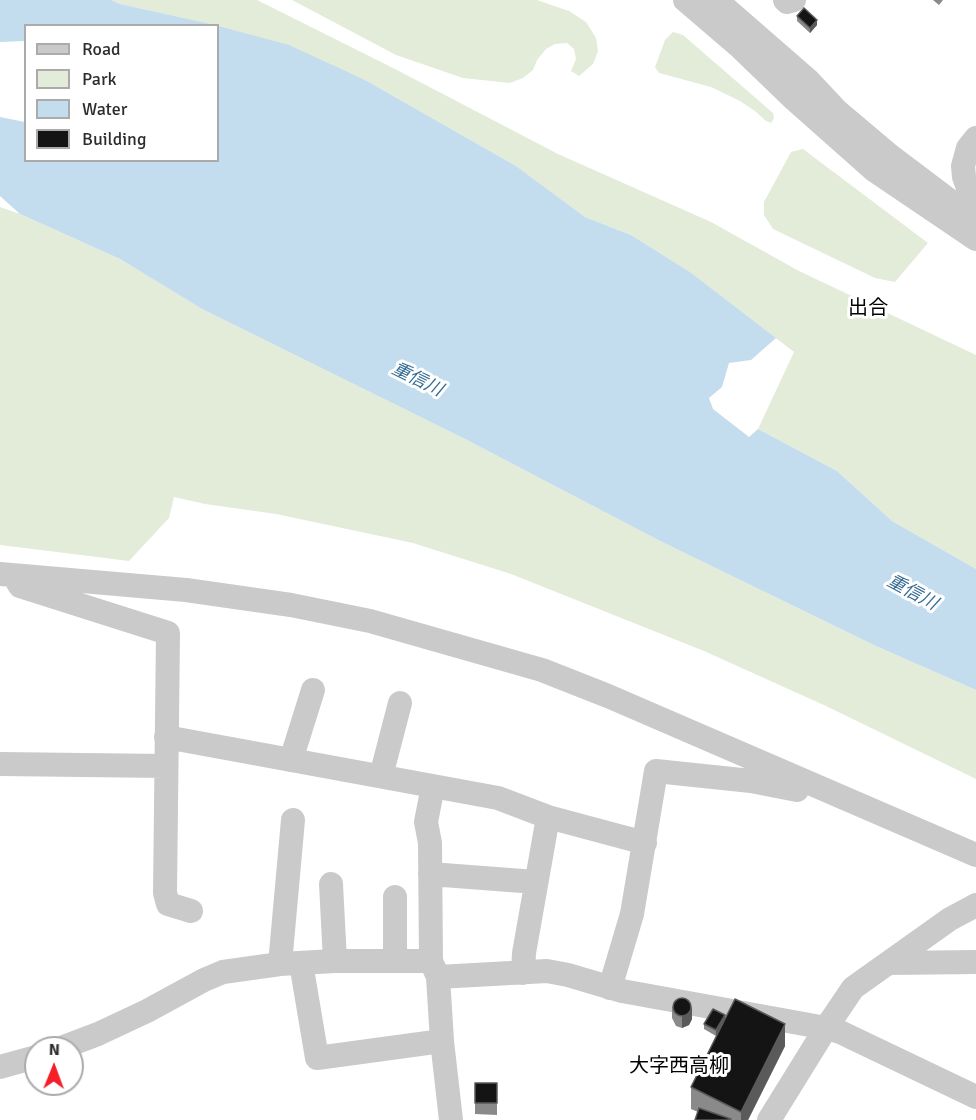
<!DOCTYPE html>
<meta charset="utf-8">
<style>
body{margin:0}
#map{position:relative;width:976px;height:1120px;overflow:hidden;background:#fff;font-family:Signika,sans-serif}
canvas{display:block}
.legend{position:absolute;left:24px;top:24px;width:195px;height:138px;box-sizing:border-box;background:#fff;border:2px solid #ababab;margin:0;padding:8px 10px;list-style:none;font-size:18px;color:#2d2d2d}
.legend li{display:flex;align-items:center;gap:12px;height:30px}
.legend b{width:30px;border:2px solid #ababab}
.north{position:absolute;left:24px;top:1036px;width:60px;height:60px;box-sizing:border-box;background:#fff;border:2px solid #ababab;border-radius:50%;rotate:1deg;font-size:16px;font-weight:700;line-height:24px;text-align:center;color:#2d2d2d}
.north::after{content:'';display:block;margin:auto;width:21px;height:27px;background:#f41f29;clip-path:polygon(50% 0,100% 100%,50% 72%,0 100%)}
</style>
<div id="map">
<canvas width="976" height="1120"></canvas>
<ul class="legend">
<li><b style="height:8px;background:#cacaca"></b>Road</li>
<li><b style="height:16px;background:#e3ecd9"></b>Park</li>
<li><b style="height:16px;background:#c3dcee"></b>Water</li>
<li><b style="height:16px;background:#141414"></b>Building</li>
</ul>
<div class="north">N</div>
</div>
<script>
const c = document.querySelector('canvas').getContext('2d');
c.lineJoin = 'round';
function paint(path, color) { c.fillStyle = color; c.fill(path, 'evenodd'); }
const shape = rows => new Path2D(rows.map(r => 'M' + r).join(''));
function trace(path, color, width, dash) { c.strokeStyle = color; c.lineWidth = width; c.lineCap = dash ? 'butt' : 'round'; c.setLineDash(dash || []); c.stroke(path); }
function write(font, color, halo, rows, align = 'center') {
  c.font = font + ' Signika,"Noto Sans JP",sans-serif'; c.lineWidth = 6; c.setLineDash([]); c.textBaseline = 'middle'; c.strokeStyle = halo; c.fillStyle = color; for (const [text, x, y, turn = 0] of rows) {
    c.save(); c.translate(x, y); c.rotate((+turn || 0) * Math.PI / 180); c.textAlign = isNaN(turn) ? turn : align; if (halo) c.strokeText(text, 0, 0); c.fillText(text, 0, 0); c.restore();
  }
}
const green = shape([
 [111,0,257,0,395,69,558,154,711,222,799,271,976,355,976,569,892,521,837,471,758,429,794,352,690,272,631,235,585,217,516,166,367,81,218,26,120,4],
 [292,0,537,0,569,11,586,22,596,38,598,51,593,64,579,76,571,71,576,59,574,49,567,43,555,44,546,49,537,60,533,70,523,78,510,83,463,78,396,55],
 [673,32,683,35,773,113,774,118,771,123,766,121,755,111,740,101,711,87,659,73,655,67,665,40],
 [803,149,928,243,895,282,875,278,773,229,764,215,764,202,791,152],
 [0,207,20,214,120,259,202,309,467,440,660,541,876,646,976,690,976,779,826,706,704,651,511,574,413,543,276,514,205,504,174,497,169,518,129,561,0,545]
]);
const water = shape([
 [0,0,111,0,120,4,215,25,26,26,25,41,0,42],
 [218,26,289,45,367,81,516,166,585,217,631,235,690,272,776,338,751,360,729,363,722,387,709,398,713,409,749,437,758,429,837,471,892,521,976,569,976,690,876,646,660,541,467,440,202,309,120,259,20,214,0,196,0,117,25,122,26,160,218,160]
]);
const minor = shape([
 [685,0,741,48,795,100,874,170,976,239],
 [716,0,808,80,837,111,888,154,970,216],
 [785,0,787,2,794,0],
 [976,138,968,148,963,166,964,177,968,188,976,196],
 [0,574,186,590,291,605,370,621,542,670,608,696,976,855],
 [17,581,20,586,168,633,165,893,168,904,191,911],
 [166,737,498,798,548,817,645,843],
 [291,760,313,690],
 [0,764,166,766],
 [381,776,400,703],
 [433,786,426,822,430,843,431,961,438,977,442,1041,451,1120],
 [430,874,536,882],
 [331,884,335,961],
 [395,960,395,897],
 [301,963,317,1058,442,1041],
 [889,963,976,962],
 [280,964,293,820],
 [523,973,524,953,548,817],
 [438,977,547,971,568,975,622,991,826,1028,840,1032,976,1097],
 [610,988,632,914,656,771,751,781,797,790],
 [61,1048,98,1034,147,1011,204,980,223,972,280,964,335,961,431,961],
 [0,1067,36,1057],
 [769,1120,826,1028,853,988,950,919,976,905]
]);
const wall = shape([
 [933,0,943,0,939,5],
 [797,16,817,25,810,33,797,21],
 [672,1007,692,1019,689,1025,682,1028,676,1026,672,1018],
 [725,1020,785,1046,748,1120,695,1120,698,1112,691,1109,691,1087,716,1036,704,1029,704,1024],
 [475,1083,497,1083,497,1115,475,1114]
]);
const shadedWall = shape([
 [817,20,817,25,810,33,810,28],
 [692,1007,692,1019,689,1025,682,1028,682,1017],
 [725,1015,725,1021,716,1036,716,1030],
 [785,1024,785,1046,748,1120,741,1120,741,1112]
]);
const building = shape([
 [804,8,817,20,810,28,797,16,804,8],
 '673 1007a9 9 0 1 1 18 0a9 9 0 1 1-18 0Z',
 [735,999,785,1024,741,1112,691,1087,735,999],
 [713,1009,725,1015,716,1030,704,1024,713,1009],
 [475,1083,497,1083,497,1103,475,1103,475,1083],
 [699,1108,731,1119,730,1120,695,1120,699,1108]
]);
const waterNames = [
 ["重信川",417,380,26],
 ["重信川",912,593,28]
];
const quarterNames = [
 ["出合",868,309],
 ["大字西高柳",679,1067]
];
paint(green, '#e3ecd9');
paint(water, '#c3dcee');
trace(minor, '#cacaca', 24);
paint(wall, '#8a8a8a');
paint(shadedWall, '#5a5a5a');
paint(building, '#141414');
trace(building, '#5a5a5a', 1.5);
write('italic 18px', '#356d95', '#fff', waterNames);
write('20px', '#000', '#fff', quarterNames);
</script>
